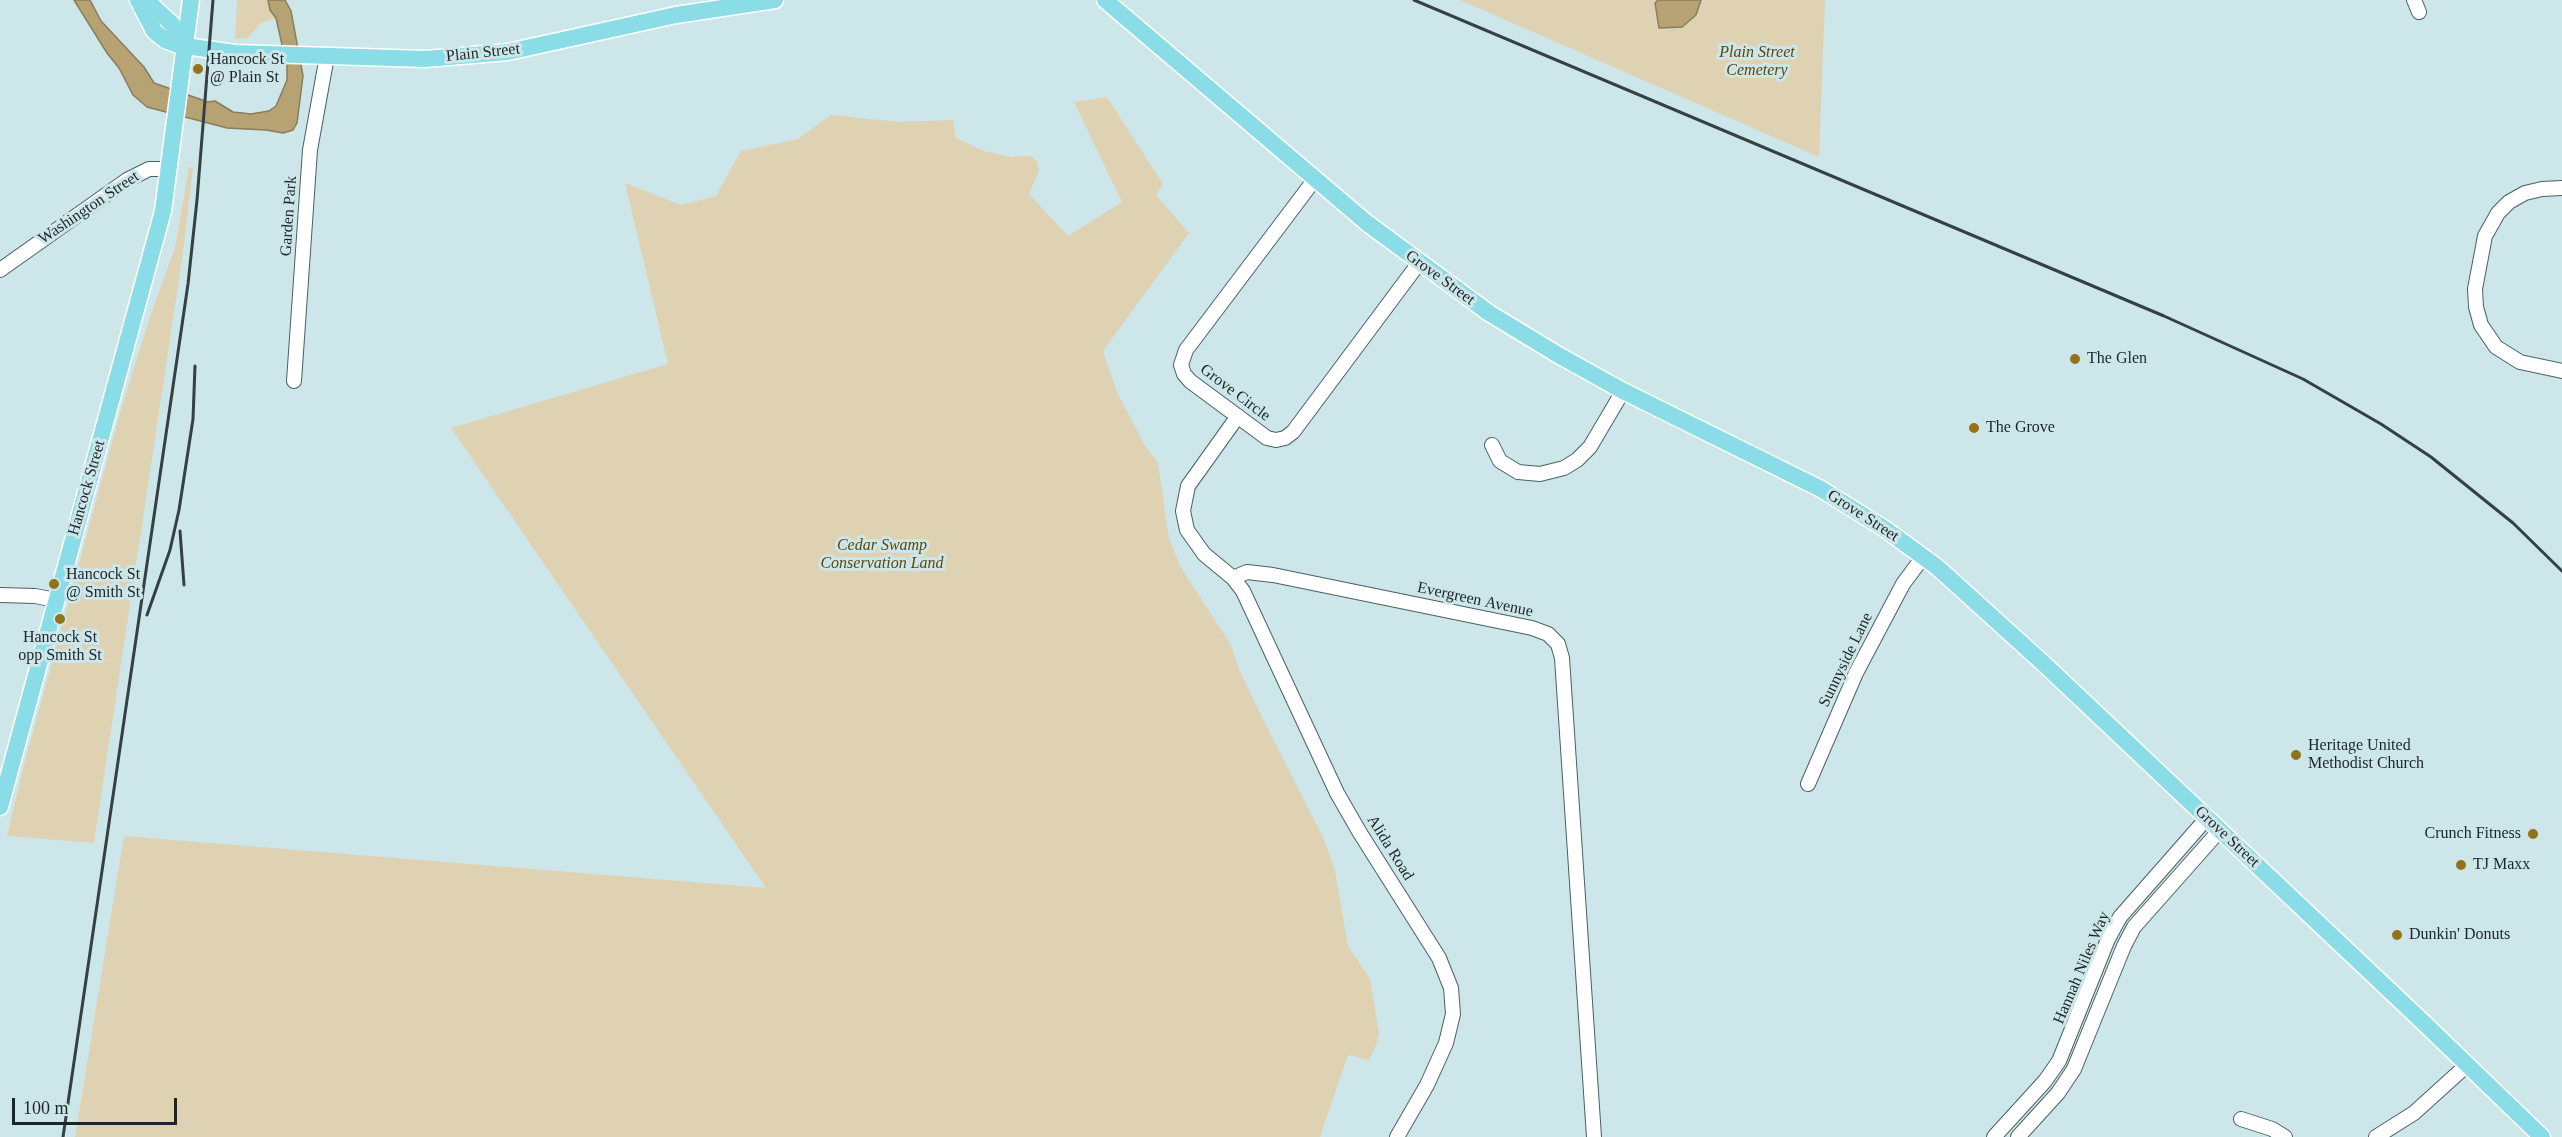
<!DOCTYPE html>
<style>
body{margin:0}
#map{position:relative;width:2562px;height:1137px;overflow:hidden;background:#cde6ea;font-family:Georgia,serif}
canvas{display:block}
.scale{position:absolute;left:12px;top:1098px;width:165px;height:27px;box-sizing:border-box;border:3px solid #1c2627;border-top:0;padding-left:8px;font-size:18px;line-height:21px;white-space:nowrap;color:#1c2627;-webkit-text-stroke:4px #cde6ea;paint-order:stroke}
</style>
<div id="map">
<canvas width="2562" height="1137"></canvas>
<div class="scale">100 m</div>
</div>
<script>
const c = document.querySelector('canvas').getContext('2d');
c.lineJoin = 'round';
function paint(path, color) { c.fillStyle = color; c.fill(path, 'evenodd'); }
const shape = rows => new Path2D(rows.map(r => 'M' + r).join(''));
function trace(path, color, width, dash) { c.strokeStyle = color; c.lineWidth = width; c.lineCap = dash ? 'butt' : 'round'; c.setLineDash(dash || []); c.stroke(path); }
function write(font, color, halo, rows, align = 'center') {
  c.font = font + ' Georgia,serif'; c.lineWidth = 6; c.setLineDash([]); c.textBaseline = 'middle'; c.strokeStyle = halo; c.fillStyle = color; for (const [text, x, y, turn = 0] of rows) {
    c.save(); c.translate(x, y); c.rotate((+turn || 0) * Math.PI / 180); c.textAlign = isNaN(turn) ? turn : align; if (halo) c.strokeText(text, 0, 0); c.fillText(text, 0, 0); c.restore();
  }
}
const green = shape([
 [237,0,268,0,270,10,276,18,261,23,247,38,235,39],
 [1460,0,1658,0,1655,4,1659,28,1682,27,1696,15,1701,0,1825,0,1819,157],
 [1107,97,1163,184,1156,195,1189,233,1103,351,1117,392,1144,444,1158,463,1169,538,1180,566,1231,645,1239,669,1264,721,1324,839,1335,871,1348,946,1370,979,1379,1033,1376,1046,1369,1060,1348,1055,1320,1137,75,1137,124,836,766,888,451,428,668,364,625,183,681,205,716,196,741,151,798,139,831,115,900,122,953,120,956,138,984,151,1011,157,1032,156,1037,162,1039,171,1029,194,1068,236,1122,202,1074,102],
 [189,167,193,168,183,253,94,843,7,836,24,765,120,413,149,320,175,248]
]);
const water = shape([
 [74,0,90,0,101,21,144,67,154,83,208,102,215,101,233,112,251,114,269,111,276,106,287,80,287,67,276,18,270,10,268,0,285,0,291,11,303,76,297,123,293,130,283,133,266,130,227,128,147,107,133,95,119,68,107,53,74,0],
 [1658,0,1701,0,1696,15,1682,27,1659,28,1655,3,1658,0]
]);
const minor = shape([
 [2414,0,2419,12],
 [1315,179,1186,350,1181,365,1184,374,1190,381,1267,438,1276,440,1285,438,1293,432,1419,263],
 [2562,188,2542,189,2525,193,2509,202,2498,213,2485,236,2475,289,2476,307,2481,325,2496,347,2520,362,2562,371],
 [0,270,127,180,149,169,170,169],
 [294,381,310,150,327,56],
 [1238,416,1188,486,1183,511,1187,530,1204,554,1233,578,1243,591,1337,793,1360,833,1439,958,1451,988,1453,1014,1446,1043,1427,1085,1397,1137],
 [1492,445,1500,461,1518,472,1540,474,1564,468,1577,460,1590,447,1623,391],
 [1233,578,1247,572,1273,575,1532,628,1548,634,1558,644,1562,658,1594,1137],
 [0,595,35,596,56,600],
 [1808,784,1856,673,1903,584,1923,557],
 [2241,1119,2272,1129,2285,1137],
 [1994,1137,2045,1081,2059,1061,2108,939,2120,917,2207,818],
 [2018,1137,2058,1093,2074,1069,2124,946,2134,927,2220,830],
 [2376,1137,2414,1113,2467,1065]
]);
const major = shape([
 [138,0,154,31,165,40,178,45,235,53,425,59,508,52,676,15,775,0],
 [146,0,172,24,186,47],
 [1105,0,1367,223,1489,313,1560,356,1623,391,1821,489,1885,529,1937,567,2043,663,2424,1023,2542,1137],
 [0,807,163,211,191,0]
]);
const rail = shape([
 [1414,0,2164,316,2303,379,2381,424,2431,457,2513,523,2562,571],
 [180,531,184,585],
 [147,615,170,550,179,510,193,419,195,366],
 [63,1137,188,284,197,200,213,0]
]);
const markers = [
 [198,69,6,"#927319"],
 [2075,359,6,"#927319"],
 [1974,428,6,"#927319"],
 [54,584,6,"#927319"],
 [60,619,6,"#927319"],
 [2296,755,6,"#927319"],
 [2533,834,6,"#927319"],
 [2461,865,6,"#927319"],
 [2397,935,6,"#927319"]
];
const streetNames = [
 ["Plain Street",483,53,-6],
 ["Washington Street",89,208,-34],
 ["Garden Park",289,216,-86],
 ["Grove Street",1440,278,36],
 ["Grove Circle",1235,393,37],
 ["Hancock Street",87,488,-74],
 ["Grove Street",1863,516,33],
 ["Evergreen Avenue",1475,600,12],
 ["Sunnyside Lane",1846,660,-64],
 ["Grove Street",2227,837,43],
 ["Alida Road",1390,848,58],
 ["Hannah Niles Way",2082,968,-67]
];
const parkNames = [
 ["Plain Street",1757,53],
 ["Cemetery",1757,71],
 ["Cedar Swamp",882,546],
 ["Conservation Land",882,564]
];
const poiNames = [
 ["Hancock St",210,60],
 ["@ Plain St",210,78],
 ["The Glen",2087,359],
 ["The Grove",1986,428],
 ["Hancock St",66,575],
 ["@ Smith St",66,593],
 ["Hancock St",60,638,"center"],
 ["opp Smith St",60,656,"center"],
 ["Heritage United",2308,746],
 ["Methodist Church",2308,764],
 ["Crunch Fitness",2521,834,"right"],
 ["TJ Maxx",2473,865],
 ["Dunkin' Donuts",2409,935]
];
paint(green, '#dfd2b3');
paint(water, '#b7a273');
trace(water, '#887d5c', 1.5);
trace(minor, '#4a6063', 16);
trace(major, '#fff', 19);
trace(minor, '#fff', 14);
trace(major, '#8adce6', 16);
trace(rail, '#344042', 3);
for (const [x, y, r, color] of markers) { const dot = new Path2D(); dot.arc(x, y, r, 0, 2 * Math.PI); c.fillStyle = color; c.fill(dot); trace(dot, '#cde6ea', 2); }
write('16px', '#1c2627', '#cde6ea', streetNames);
write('italic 16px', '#5c470a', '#cde6ea', parkNames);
write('16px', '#1c2627', '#cde6ea', poiNames, 'left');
</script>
